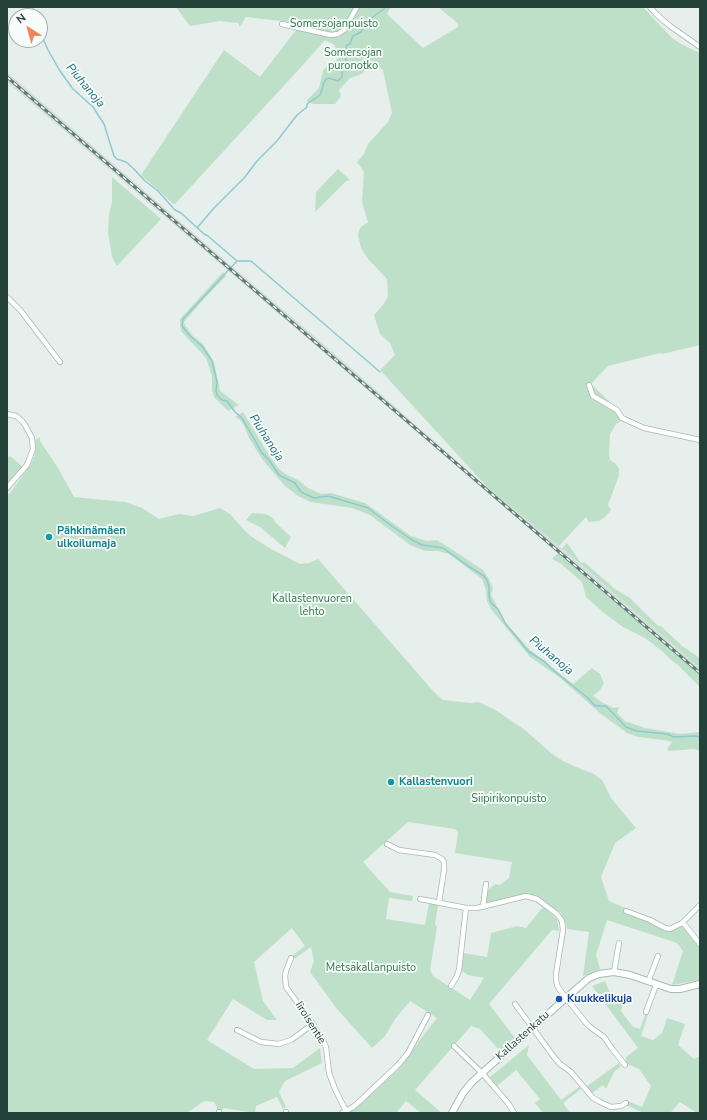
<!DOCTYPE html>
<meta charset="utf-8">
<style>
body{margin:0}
#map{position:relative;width:707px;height:1120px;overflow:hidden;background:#e6efeb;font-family:"Nunito Sans",sans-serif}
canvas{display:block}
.frame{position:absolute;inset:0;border:8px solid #24423a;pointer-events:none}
.north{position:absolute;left:8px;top:8px;width:40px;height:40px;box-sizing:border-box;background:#f7fbf9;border:1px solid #a3b1ad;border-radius:50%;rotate:323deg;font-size:11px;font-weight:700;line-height:16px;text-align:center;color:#24423a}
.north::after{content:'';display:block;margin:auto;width:14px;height:18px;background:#f4845f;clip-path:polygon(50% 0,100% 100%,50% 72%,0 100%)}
</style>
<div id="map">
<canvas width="707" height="1120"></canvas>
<div class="frame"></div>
<div class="north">N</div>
</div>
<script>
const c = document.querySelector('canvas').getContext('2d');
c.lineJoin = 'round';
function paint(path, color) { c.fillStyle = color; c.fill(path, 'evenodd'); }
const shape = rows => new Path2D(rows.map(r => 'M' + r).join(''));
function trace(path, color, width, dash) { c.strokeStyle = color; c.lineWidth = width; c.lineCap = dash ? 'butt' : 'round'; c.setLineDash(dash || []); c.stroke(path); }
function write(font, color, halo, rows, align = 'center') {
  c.font = font + ' "Nunito Sans",sans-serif'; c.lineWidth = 3.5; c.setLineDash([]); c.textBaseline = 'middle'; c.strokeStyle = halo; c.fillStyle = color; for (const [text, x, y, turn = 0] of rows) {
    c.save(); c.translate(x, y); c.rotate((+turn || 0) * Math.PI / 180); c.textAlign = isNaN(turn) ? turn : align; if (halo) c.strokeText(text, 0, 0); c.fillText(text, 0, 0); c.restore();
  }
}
const built = shape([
 [7,72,229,264,320,341,489,489,559,546,700,668,700,675,410,426,7,82]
]);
const green = shape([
 [176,7,391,7,387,14,423,48,458,27,458,24,454,20,438,7,643,7,672,38,681,44,700,53,700,345,662,354,660,353,608,366,591,384,614,406,615,412,621,421,616,424,610,434,609,455,610,460,615,463,619,469,619,475,608,505,611,510,605,517,599,521,589,522,586,517,559,546,489,489,380,370,395,355,390,343,380,334,374,315,383,305,388,297,387,279,369,260,361,248,358,235,360,228,368,222,362,202,364,172,357,162,364,154,368,144,388,122,392,113,383,70,371,61,362,74,350,78,339,90,341,96,335,104,314,104,306,101,319,88,323,71,327,66,337,61,335,45,325,40,302,66,175,204,173,204,167,198,141,175,224,50,260,77,299,26,290,22,246,17,240,27,238,23,220,21,190,26],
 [338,169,350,180,345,182,315,212,316,192],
 [112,177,161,219,117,266,112,257,108,232,109,214,112,202],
 [223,272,226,276,204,299,184,322,185,325,193,336,203,344,214,362,220,391,239,405,228,411,214,397,212,390,212,376,206,358,181,331,180,324,180,319],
 [243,412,270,457,279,469,287,475,298,480,308,488,321,494,331,493,365,503,411,536,426,541,437,540,445,545,483,570,489,579,493,588,491,595,506,623,529,649,573,684,592,668,600,674,604,683,600,690,593,696,600,701,613,708,619,707,617,713,625,721,645,728,680,734,700,732,700,751,694,749,669,751,667,749,672,742,663,740,638,737,627,733,601,714,559,677,530,657,491,609,487,601,486,590,482,579,449,554,438,551,425,551,410,545,370,515,352,508,311,502,298,496,285,486,262,459,249,438,244,426,240,420,235,417],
 [40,437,40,441,58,468,74,497,125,502,142,508,159,519,179,514,193,516,220,508,230,514,244,530,252,537,271,549,300,564,309,563,318,559,434,692,443,700,471,703,478,702,494,709,525,730,551,753,563,761,576,767,594,774,602,780,611,798,636,828,615,843,601,877,609,901,625,908,623,913,649,922,664,929,673,930,679,927,683,927,700,949,700,980,672,985,683,951,677,943,607,920,596,955,600,969,583,976,589,932,567,929,564,919,561,913,539,897,529,894,486,903,487,891,495,884,500,885,509,878,512,862,455,853,458,833,455,829,408,822,363,862,390,892,413,896,412,901,389,898,386,919,425,925,429,903,438,905,435,924,437,927,430,970,433,976,470,1000,484,978,468,975,460,970,463,953,487,957,491,933,517,926,526,928,543,907,557,919,559,931,552,930,489,1004,515,1038,500,1051,480,1029,471,1026,415,1090,442,1113,421,1113,406,1101,396,1113,350,1113,349,1111,376,1090,400,1068,419,1041,437,1018,410,1001,395,1019,385,1036,372,1048,337,1009,310,972,314,961,311,947,294,959,292,956,305,946,292,928,254,962,263,1001,277,1020,267,1020,233,999,207,1040,254,1069,293,1068,320,1048,322,1063,285,1081,279,1092,286,1107,283,1109,277,1097,256,1106,255,1113,223,1108,222,1111,217,1111,217,1107,214,1102,204,1101,187,1113,7,1113,7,495,10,493,31,464,34,457,36,449,35,440],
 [10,456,23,467,7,485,7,458],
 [252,513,266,514,273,518,275,522,291,537,285,548,260,527,246,520],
 [567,543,581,563,584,562,615,589,630,598,657,625,662,627,682,646,700,658,700,668,562,548],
 [558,553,700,675,700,687,677,664,672,661,662,651,645,638,623,627,604,613,586,597,582,582,560,563,552,559],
 [605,981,613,1000,624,1003,621,1011,633,1027,640,1029,646,1013,648,1014,641,1036,653,1040,662,1033,667,1018,685,1024,678,1045,694,1059,700,1056,700,1112,697,1113,680,1102,670,1113,644,1113,626,1105,627,1101,642,1107,651,1086,639,1069,625,1063,626,1057,638,1048,592,986],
 [529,1045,527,1055,561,1100,579,1087,581,1089,563,1103,570,1113,543,1113,535,1103,540,1099,516,1070,497,1086,490,1077],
 [619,1063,621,1066,614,1072,606,1089,603,1085,591,1094,586,1087]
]);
const stream = shape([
 [33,7,35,16],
 [40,32,48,50,60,71,73,89,93,107,104,124,114,156,117,159,126,162,134,169,145,181,158,191,175,210,181,213,204,234,208,236,237,261,183,319,182,326,190,336,202,346,212,361,217,382,216,391,217,395,222,400,227,401,235,412,242,418,262,453,269,460,279,475,295,483,301,492,314,498,328,496,355,504,368,508,389,524,412,540,422,545,443,548,468,566,484,576,487,580,489,587,489,597,491,603,498,609,505,623,528,651,545,662,554,671,588,698,594,705,598,706,606,706,626,727,637,731,667,734,674,737,695,736,700,737],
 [197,228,214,208,245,177,257,161,277,141,297,115,307,107,307,104,320,95,323,87,323,84,326,79,329,78,338,81,342,77,342,71,345,66,344,64,346,59,346,47,347,45,350,44,353,36,361,32,370,19,384,9,385,7],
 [237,261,251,261,380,372]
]);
const street = shape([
 [650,7,657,15,670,26,700,47],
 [282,24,331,35,338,34,344,30,357,7],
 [7,297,21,311,60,362],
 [589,385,593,396,617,410,622,418,644,428,700,440],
 [7,414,16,416,22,421,25,425,32,438,33,449,27,465,7,488],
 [387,844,399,850,435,855,442,859,444,862,444,870,439,902],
 [420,899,466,908,477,908,526,896,537,899,557,914,562,921,563,930,556,974,556,980,557,985,560,990,586,1023,590,1027,604,1037,613,1050,625,1065],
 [483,907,486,884],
 [626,911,650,920,665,928,670,929,682,923,685,925,700,944],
 [682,923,700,905],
 [291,958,286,971,285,976,286,987,313,1024,323,1041,326,1047,329,1073,335,1089,347,1113],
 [614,972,619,943],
 [648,982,658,956],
 [451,986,456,978,459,970,466,908],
 [515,1004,554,1057,560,1064,571,1072,593,1098,600,1102,611,1107,621,1106,626,1103],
 [646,1012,656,985],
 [237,1030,261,1042,279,1044,291,1040,313,1024],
 [454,1046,482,1073,508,1103,514,1113],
 [219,1113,219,1112],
 [286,1113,286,1112],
 [342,1113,353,1107,360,1101,399,1064,408,1053,428,1015]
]);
const secondary = shape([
 [452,1113,463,1093,472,1082,566,998,589,978,599,974,614,972,630,975,671,989,680,989,700,984]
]);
const rail = shape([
 [7,77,700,673]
]);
const markers = [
 [49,537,4,"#0f9aa8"],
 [391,782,4,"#0f9aa8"],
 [559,999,4,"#1a4fb4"]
];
const parkNames = [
 ["Somersojanpuisto",334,24],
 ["Somersojan",353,53],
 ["puronotko",353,66],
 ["Kallastenvuoren",312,599],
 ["lehto",312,612],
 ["Siipirikonpuisto",509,799],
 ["Metsäkallanpuisto",371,968]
];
const cultureNames = [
 ["Pähkinämäen",57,531],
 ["ulkoilumaja",57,544],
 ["Kallastenvuori",399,782]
];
const transitNames = [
 ["Kuukkelikuja",567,999]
];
const streetNames = [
 ["Iiroisentie",310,1023,58],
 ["Kallastenkatu",523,1036,-42]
];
const waterNames = [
 ["Piuhanoja",85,86,50],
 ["Piuhanoja",266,438,57],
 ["Piuhanoja",551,656,40]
];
paint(built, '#d4dfda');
paint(green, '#bfe0c8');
trace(stream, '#8ec9d4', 1.5);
trace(street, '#a8b8b2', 6);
trace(secondary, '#a4bbb3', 8);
trace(street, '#fff', 4.5);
trace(secondary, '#fff', 6);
trace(rail, '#5f7d75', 3);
trace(rail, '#f7fbf9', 1.5, [4.5]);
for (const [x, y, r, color] of markers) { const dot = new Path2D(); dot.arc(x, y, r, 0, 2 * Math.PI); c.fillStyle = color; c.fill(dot); trace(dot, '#f7fbf9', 1.5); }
write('11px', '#2d7a4b', '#f7fbf9', parkNames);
write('bold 11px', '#0d838f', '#f7fbf9', cultureNames, 'left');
write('bold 11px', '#164399', '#f7fbf9', transitNames, 'left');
write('11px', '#24423a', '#f7fbf9', streetNames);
write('italic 12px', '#1c6f80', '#f7fbf9', waterNames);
</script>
